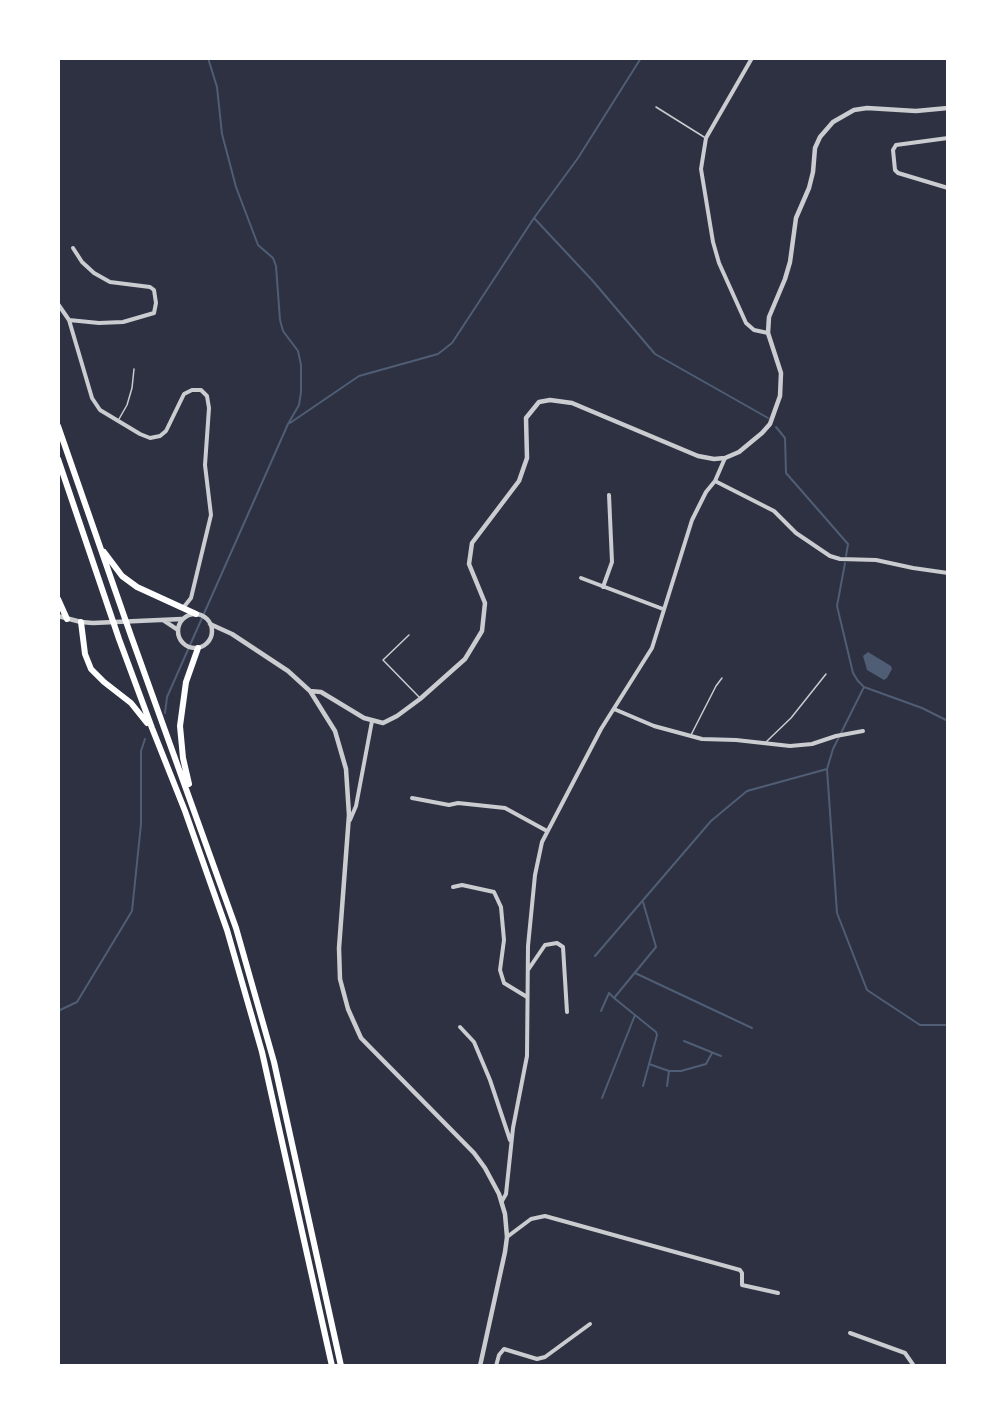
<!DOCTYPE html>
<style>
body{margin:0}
#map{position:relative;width:1006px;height:1424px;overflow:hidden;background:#2d3142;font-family:Rubik,sans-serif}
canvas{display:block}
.frame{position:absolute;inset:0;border:60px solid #fff;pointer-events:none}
</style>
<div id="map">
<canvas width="1006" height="1424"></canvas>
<div class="frame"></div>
</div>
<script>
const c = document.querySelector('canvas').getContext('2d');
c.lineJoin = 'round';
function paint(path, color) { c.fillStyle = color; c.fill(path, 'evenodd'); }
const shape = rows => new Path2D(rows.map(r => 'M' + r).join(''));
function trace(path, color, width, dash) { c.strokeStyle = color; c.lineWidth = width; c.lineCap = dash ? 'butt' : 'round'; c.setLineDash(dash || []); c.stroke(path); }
const water = shape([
 [868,652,891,666,892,669,887,678,884,680,867,670,863,656]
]);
const stream = shape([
 [534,218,592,280,655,354,768,418],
 [290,423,359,376,438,354,452,343,534,218,578,158,641,58],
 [776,427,785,438,786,473,848,544,846,556],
 [845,563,837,606,853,673,858,681,864,687,922,708,948,721],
 [864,687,833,749,827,769,837,913,867,990,920,1025,948,1025],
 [165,713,167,697,288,424,299,405,301,392,301,365,298,351,283,331,280,320,276,266,273,258,258,245,236,187,222,134,217,87,208,58],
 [595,956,711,821,747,791,827,769],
 [635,973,752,1028],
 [58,1011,77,1002,132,911,141,824,141,751,145,739],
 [601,1011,609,993,614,998],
 [684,1041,721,1056],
 [649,1064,669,1071,681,1071,706,1064,712,1053],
 [643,1086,657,1035,656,1032,614,998,656,947,643,902],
 [667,1086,669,1071],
 [602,1098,635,1015]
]);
const service = shape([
 [656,107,704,137],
 [119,419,127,405,132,388,134,369],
 [409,635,383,660,420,698],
 [691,735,716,686,722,678],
 [766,742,791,718,826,674]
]);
const minor = shape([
 [752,58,706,138,701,169,713,242,719,263,746,323,754,330,768,333],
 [948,138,896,145,893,150,895,170,898,173,948,188],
 [58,304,69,320,92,398,100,410,140,434,150,438,160,436,166,431,184,394,192,390,201,390,207,396,209,408,205,465,211,515,191,598,183,608],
 [69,320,99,323,123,322,154,313,156,303,154,290,150,287,110,282,94,273,82,262,73,248],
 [715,481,774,511,796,533,830,556,840,559,876,560,913,568,948,573],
 [581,578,663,609],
 [603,587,612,562,609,495],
 [614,709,654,726,702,739,736,740,790,746,812,744,836,736,863,731],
 [412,798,449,805,458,803,505,808,547,831],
 [350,820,356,806,372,721],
 [453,887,462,885,494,892,501,907,504,940,500,970,504,983,527,997],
 [528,970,545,945,557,943,563,947,567,1012],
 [460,1027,474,1042,490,1080,510,1140],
 [502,1201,506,1194,513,1128,527,1056,528,946,535,875,542,842,601,729,652,648,692,520,706,492,715,481,725,458],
 [507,1237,531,1219,545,1216,740,1270,742,1273,742,1285,778,1293],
 [850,1333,905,1353,914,1366],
 [496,1366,499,1355,504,1349,537,1359,545,1357,590,1324]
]);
const tertiary = shape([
 '178 631a17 17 0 1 1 34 0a17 17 0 1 1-34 0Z',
 [58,616,81,622,93,623,182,619],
 [163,620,178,630],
 [210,624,232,634,288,671,310,691,335,731,346,769,349,815,339,948,340,979,348,1009,361,1038,474,1153,485,1168,499,1194,505,1214,507,1237,505,1252,480,1366],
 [310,691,321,692,364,718,383,723,397,716,420,699,465,659,482,631,485,603,469,564,472,543,519,481,527,458,526,418,539,402,550,400,572,403,698,456,714,459,725,458,739,452,762,433,770,424,780,396,781,373,768,333,769,317,785,279,790,262,796,218,809,188,813,172,815,148,820,137,833,122,854,110,867,108,916,111,948,108]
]);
const trunk = shape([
 [58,426,130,633,236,928,274,1062,341,1366],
 [58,459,119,639,152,728,185,811,227,930,262,1052,332,1366],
 [104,552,122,576,137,587,196,614],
 [58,599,67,619],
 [81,622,85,654,91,669,104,682,131,703,147,723],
 [189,784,183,758,180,726,186,682,198,648]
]);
paint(water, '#4f5d75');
trace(stream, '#4f5d75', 2);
trace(service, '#caccd0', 1.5);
trace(minor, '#caccd0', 4);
trace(tertiary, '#caccd0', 4.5);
trace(trunk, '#fff', 6);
</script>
